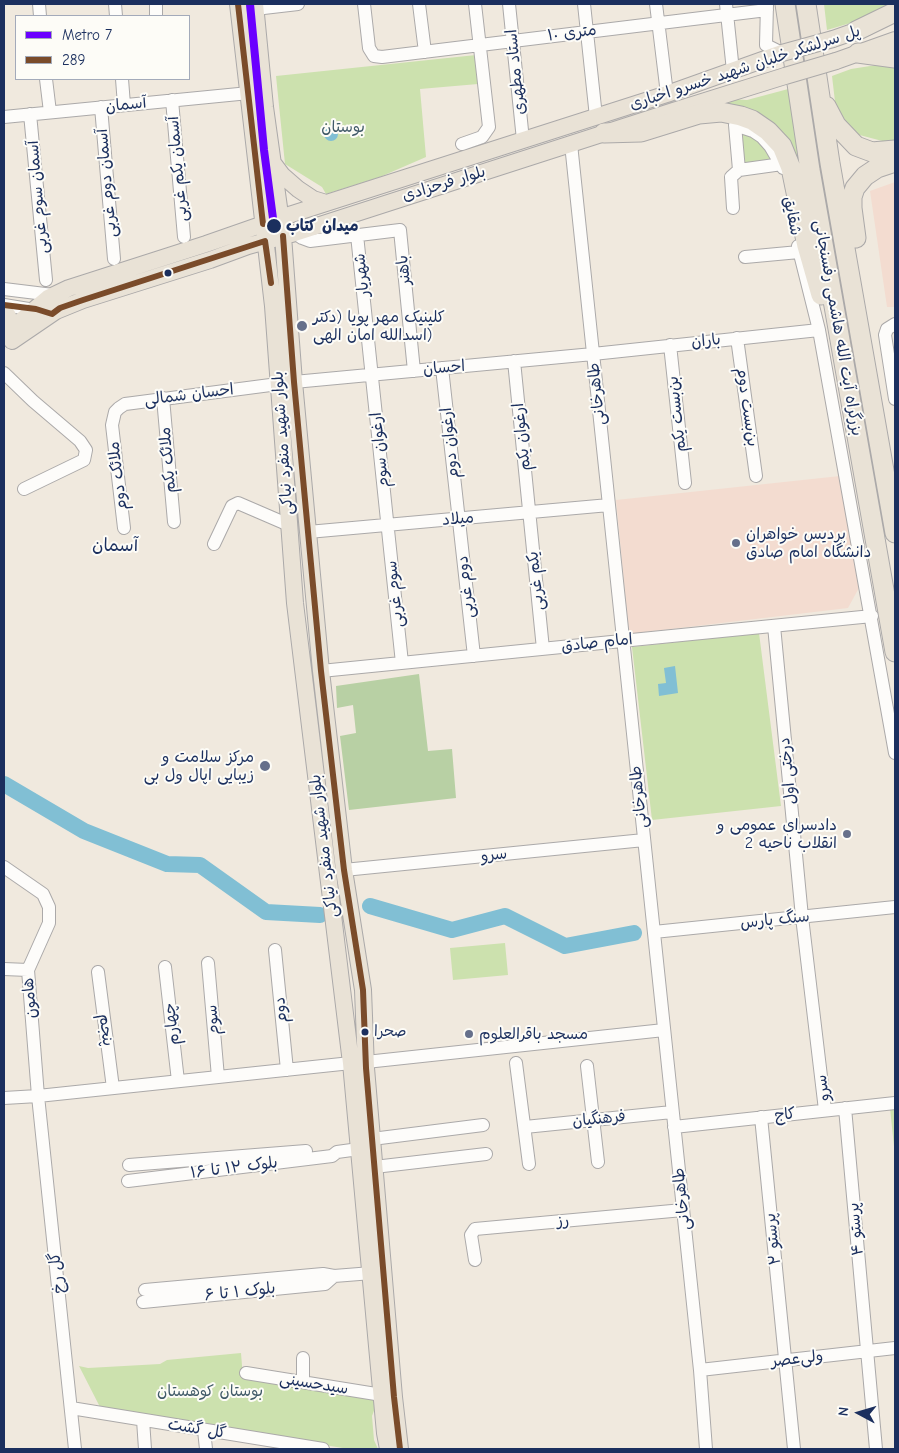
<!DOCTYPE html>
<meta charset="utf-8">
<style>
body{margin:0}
#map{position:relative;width:899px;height:1453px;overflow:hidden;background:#f0e9de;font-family:"Comic Neue",sans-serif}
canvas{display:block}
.frame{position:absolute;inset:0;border:5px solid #1b2f5e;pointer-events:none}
.legend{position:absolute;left:15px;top:15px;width:175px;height:65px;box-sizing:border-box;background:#fdfcf7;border:1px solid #a3aaba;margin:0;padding:6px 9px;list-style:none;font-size:15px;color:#1b2f5e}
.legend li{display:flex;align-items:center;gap:10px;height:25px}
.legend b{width:25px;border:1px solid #a3aaba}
.north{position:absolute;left:834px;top:1388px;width:50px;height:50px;-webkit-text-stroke:4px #fdfcf7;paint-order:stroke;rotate:276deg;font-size:14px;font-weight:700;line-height:20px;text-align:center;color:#1b2f5e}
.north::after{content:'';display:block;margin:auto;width:18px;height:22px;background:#1b2f5e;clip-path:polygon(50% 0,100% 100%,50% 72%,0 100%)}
</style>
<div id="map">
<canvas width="899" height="1453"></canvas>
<div class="frame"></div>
<ul class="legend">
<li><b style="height:6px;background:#6a00ff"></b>Metro 7</li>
<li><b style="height:6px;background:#7a4b2a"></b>289</li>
</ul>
<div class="north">N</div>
</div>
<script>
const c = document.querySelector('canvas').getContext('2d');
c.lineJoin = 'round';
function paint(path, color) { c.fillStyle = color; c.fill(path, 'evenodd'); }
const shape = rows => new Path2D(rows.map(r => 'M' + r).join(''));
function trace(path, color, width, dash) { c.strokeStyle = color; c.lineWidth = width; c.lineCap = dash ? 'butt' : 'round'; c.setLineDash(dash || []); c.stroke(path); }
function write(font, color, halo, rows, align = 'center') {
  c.font = font + ' "Comic Neue","Playpen Sans Arabic",sans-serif'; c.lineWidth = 4; c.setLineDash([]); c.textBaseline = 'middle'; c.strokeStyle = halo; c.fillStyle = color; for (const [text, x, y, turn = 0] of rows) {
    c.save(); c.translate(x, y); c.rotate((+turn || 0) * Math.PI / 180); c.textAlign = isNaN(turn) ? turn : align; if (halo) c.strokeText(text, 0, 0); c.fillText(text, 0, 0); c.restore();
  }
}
const built = shape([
 [895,182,895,307,887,307,870,191],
 [840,476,860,586,848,608,629,634,616,500]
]);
const green = shape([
 [824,4,895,4,864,19,827,30],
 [476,55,478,84,420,89,426,157,380,177,326,194,322,187,285,164,276,76],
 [883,64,895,66,895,140,886,142,852,133,836,110,832,76,851,69],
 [792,88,820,262,790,156,706,110,731,99,747,100],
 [748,132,756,137,773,161,744,165,738,135],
 [759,633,781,806,652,820,632,647],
 [505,943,508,975,453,980,450,948],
 [895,1107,895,1156,890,1108],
 [241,1353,243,1378,378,1400,372,1416,374,1440,378,1449,349,1449,101,1409,79,1366,88,1368,160,1364,167,1360]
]);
const forest = shape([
 [419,674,428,751,452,749,456,798,349,810,340,736,356,733,353,705,337,708,336,686]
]);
const water = shape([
 '324 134a7 7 0 1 1 14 0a7 7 0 1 1-14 0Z',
 [675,666,678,693,659,696,658,684,666,683,664,668]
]);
const river = shape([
 [4,784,84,831,167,864,200,865,266,912,320,915],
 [370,906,452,930,505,916,565,946,634,933]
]);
const minor = shape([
 [39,4,40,16],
 [115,4,116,16],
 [156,4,156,16],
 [364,4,369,48,374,56,382,57,767,10],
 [419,4,425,52],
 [509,4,523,140],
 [584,4,596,117],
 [656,4,667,94],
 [726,4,733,71],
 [767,4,766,45,782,53],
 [255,9,298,4],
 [46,79,50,112],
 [122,79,124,105],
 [172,100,184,237],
 [101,107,114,259],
 [30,114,46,280],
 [4,117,249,93],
 [462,144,482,137,489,127,475,4],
 [571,144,700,1370,706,1449],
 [739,170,735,125,753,131,762,137,770,146,783,168],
 [739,170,782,164],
 [733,208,731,177,739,170],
 [295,233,302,238,310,241,400,230,414,371],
 [357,235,402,663],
 [798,246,819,330,895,753],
 [745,257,799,252],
 [4,289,53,295],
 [4,305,41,311],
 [895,324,887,329,885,335,895,399],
 [737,338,756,476],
 [670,345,685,483],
 [514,361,543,649],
 [442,368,474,656],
 [4,373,33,401,80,441,86,450,84,460,24,489],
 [294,382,593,354,819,330],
 [163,398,174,522],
 [124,528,112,425,115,412,119,408,125,404,133,403,278,384],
 [308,532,609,505],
 [214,544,232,506,238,503,289,525],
 [774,626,802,917,825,1110],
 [321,671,872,616],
 [4,867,43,894,49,907,49,923,28,970,38,1096,75,1449],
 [344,870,644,840],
 [654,932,895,907],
 [275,950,287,1070],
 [208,963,218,1077],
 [165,967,178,1081],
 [4,969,28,970],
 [98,972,113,1088],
 [366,1062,664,1030],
 [516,1063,529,1164],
 [587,1066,598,1162],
 [4,1098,38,1096,351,1063],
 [845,1108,876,1449],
 [761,1117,794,1449],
 [525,1127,672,1112],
 [674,1127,895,1103],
 [380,1138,483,1125],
 [129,1165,306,1151],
 [383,1166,486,1154],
 [128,1181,332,1156,337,1152,359,1149],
 [475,1260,471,1235,475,1229,683,1210],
 [145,1290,323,1274,334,1276,372,1273],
 [143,1302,325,1284,334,1276],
 [700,1370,895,1348],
 [246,1373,382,1395],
 [303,1382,303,1358],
 [71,1408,323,1449],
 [143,1420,145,1449],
 [204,1430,206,1449]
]);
const major = shape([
 [238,4,273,306,295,603,351,1063,385,1433,388,1449],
 [255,4,265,107,283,236,294,382,321,671,344,870,363,990,366,1068,394,1397,400,1449],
 [833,39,867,27],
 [836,61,895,40],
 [273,163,282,175,298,189,313,199,326,203],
 [4,312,8,316,10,323,7,333],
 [4,335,48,298,69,288,206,244,292,214,667,94,782,53],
 [12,341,56,311,83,300,210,260,248,246,295,233,673,111,785,76]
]);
const highway = shape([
 [785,4,810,170,895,652],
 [806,4,830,163,895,533],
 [856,31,895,12],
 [858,53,895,58],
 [826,106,836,125,856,146,872,152,895,150],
 [604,133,641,132,699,114,721,112,741,116,752,120,768,131,782,146,791,168,807,246,821,295],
 [856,238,852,208,852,197,855,188,865,176,877,168,895,162]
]);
const majorBridge = shape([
 [782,53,833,39],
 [785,76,836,61]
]);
const bus1 = shape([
 [238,4,263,224],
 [283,236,294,382,321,671,344,870,363,990,366,1068,394,1397,400,1449],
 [4,305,36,309,52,314,60,308,83,300,265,241,271,283]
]);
const metro1 = shape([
 [250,4,264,150,274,226]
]);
const markers = [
 [274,226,8,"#1b2f5e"],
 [168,273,4.5,"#1b2f5e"],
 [302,326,6,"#66708b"],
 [736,543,5,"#66708b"],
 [265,766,6,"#66708b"],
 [847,834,5,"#66708b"],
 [365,1032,4.5,"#1b2f5e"],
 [469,1034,5,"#66708b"]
];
const busNames = [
 ["صحرا",374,1032]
];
const streetNames = [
 ["۱۰ متری",572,33,-7],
 ["پل سرلشکر خلبان شهید خسرو اخباری",745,68,-18],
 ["استاد مطهری",516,72,-96],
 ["آسمان",126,105,-6],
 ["آسمان یکم غربی",178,169,-95],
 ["آسمان دوم غربی",107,183,-95],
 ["بلوار فرحزادی",444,184,-17],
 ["آسمان سوم غربی",38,197,-95],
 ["شقایق",792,216,79],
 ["باهنر",404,270,-96],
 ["شهریار",362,275,-96],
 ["بزرگراه آیت الله هاشمی رفسنجانی",838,328,80],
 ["باران",706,341,-6],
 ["احسان",444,368,-5],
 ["طاهرخانی",597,394,-96],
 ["احسان شمالی",189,395,-7],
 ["بن‌بست دوم",747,407,82],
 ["بن‌بست یکم",677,414,-96],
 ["ارغوان یکم",522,437,-96],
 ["بلوار شهید منفرد نیاکی",283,443,-94],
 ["ارغوان دوم",450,443,-96],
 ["ارغوان سوم",380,450,-96],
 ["ملائک یکم",168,460,-95],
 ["ملائک دوم",118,476,-97],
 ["میلاد",458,519,-5],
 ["یکم غربی",536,581,-96],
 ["دوم غربی",466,587,-96],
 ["سوم غربی",395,594,-96],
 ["امام صادق",597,643,-6],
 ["درختی اول",788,771,-96],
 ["طاهرخانی",639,797,-96],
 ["بلوار شهید منفرد نیاکی",324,846,-97],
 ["سرو",494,855,-6],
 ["سنگ پارس",775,920,-6],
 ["هامون",30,998,-95],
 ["دوم",281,1010,-96],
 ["سوم",213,1020,-95],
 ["چهارم",172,1024,-97],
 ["پنجم",106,1030,83],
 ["سرو",823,1088,-97],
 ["کاج",785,1115,-6],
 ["فرهنگیان",599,1119,-6],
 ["بلوک ۱۲ تا ۱۶",234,1168,-7],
 ["طاهرخانی",682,1199,-96],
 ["رز",563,1221,-5],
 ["پرستو ۴",856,1229,-95],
 ["پرستو ۲",773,1239,-96],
 ["گل رخ",57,1273,-96],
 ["بلوک ۱ تا ۶",240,1292,-6],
 ["ولی‌عصر",797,1359,-6],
 ["سیدحسینی",314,1384,9],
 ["گل گشت",197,1429,9]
];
const parkNames = [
 ["بوستان",343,127],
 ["بوستان کوهستان",210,1391]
];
const stopNames = [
 ["میدان کتاب",286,226]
];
const poiNames = [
 ["کلینیک مهر پویا (دکتر",313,317],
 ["اسدالله امان الهی)",313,335],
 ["پردیس خواهران",746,534],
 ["دانشگاه امام صادق",746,552],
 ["مرکز سلامت و",254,757,"right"],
 ["زیبایی اپال ول بی",254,775,"right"],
 ["دادسرای عمومی و",837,825,"right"],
 ["انقلاب ناحیه 2",837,843,"right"],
 ["مسجد باقرالعلوم",479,1034]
];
const neighbourhoodNames = [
 ["آسمان",115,546]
];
paint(built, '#f3dcd0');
paint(green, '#cce1ae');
paint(forest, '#b8d0a4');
paint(water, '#81bfd4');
trace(river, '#81bfd4', 16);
trace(minor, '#aba9a9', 14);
trace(major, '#aba9a9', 18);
trace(highway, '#aba9a9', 21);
trace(minor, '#fdfcfa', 12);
trace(major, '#e9e2d6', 16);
trace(highway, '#e9e2d6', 19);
trace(majorBridge, '#aba9a9', 18, []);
trace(majorBridge, '#e9e2d6', 16);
trace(bus1, '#7a4b2a', 6);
trace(metro1, '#6a00ff', 8);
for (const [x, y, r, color] of markers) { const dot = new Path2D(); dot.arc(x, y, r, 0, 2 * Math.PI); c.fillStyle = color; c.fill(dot); trace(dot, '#fdfcf7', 2); }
write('15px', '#1b2f5e', '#fdfcf7', busNames, 'left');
write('16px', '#1b2f5e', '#fdfcf7', streetNames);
write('16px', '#405a68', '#fdfcf7', parkNames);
write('bold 16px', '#1b2f5e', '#fdfcf7', stopNames, 'left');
write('16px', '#1b2f5e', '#fdfcf7', poiNames, 'left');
write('18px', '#1b2f5e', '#fdfcf7', neighbourhoodNames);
</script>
